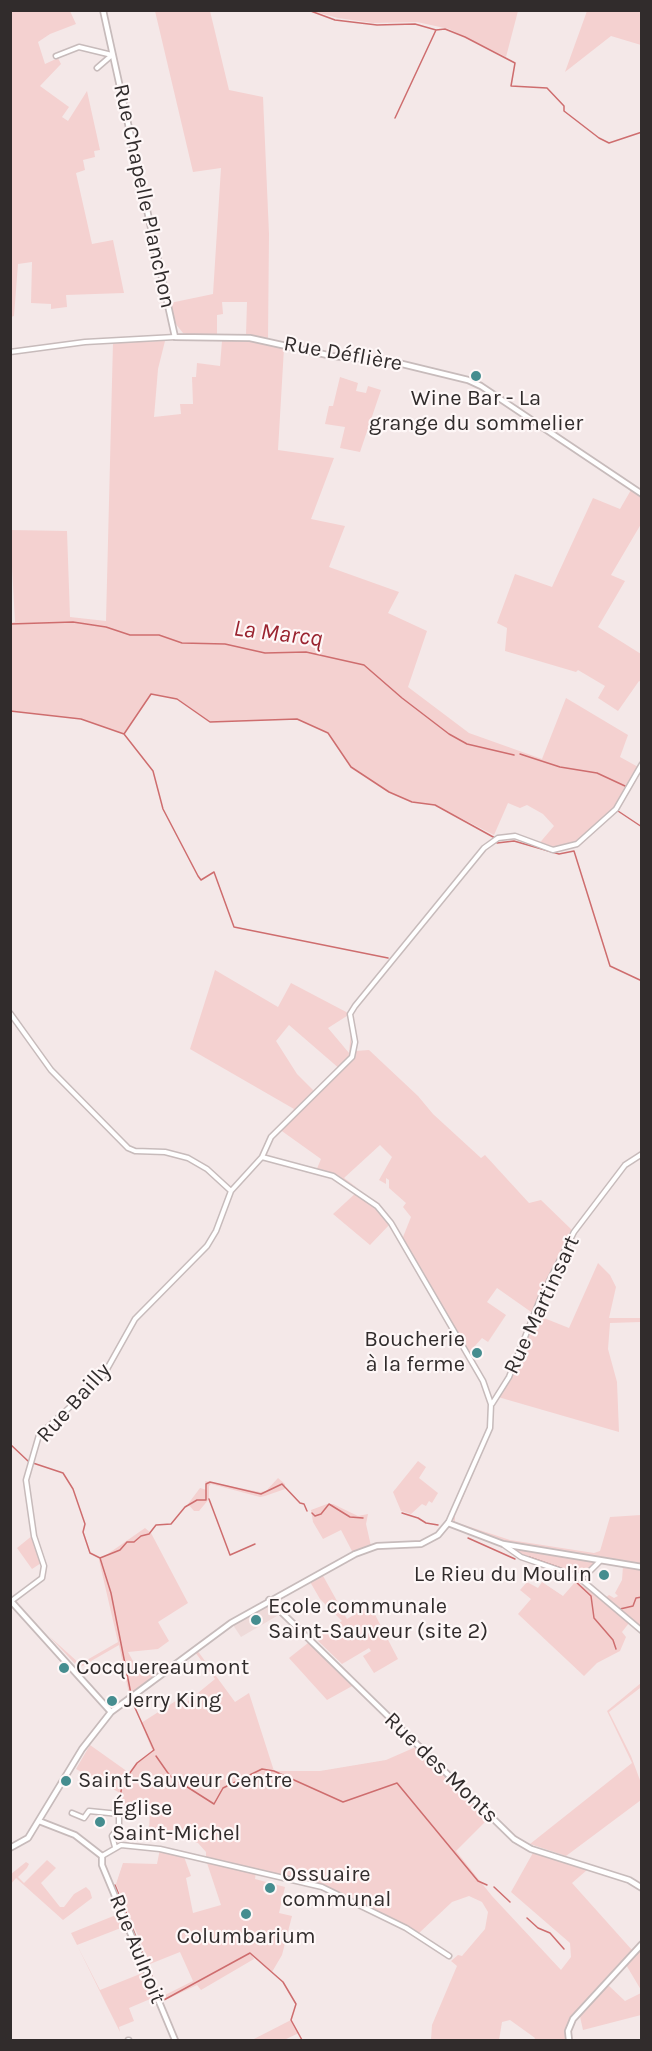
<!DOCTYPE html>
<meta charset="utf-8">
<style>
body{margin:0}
#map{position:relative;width:652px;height:2051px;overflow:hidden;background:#f4e8e8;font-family:Karla,sans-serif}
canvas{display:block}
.frame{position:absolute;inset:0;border:12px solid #312c2c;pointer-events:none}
</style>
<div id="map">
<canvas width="652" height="2051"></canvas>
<div class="frame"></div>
</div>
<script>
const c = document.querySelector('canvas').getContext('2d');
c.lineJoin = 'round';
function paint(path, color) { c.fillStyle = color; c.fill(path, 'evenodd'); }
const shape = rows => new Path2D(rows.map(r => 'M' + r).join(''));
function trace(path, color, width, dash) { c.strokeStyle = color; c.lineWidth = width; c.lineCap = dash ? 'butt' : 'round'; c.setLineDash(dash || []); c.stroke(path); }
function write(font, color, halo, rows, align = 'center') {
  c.font = font + ' Karla,sans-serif'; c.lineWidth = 4.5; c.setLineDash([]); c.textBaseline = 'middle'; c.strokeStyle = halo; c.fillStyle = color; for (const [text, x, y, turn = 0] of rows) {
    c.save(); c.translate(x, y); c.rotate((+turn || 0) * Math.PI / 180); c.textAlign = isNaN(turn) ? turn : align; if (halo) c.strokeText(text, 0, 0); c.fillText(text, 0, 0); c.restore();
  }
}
const built = shape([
 [270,1602,282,1613,241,1637,233,1625]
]);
const green = shape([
 [10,11,70,11,76,24,50,34,38,42,45,64,58,58,61,64,40,86,69,107,62,117,68,121,87,91,100,150,94,151,95,157,83,160,85,170,76,173,92,244,113,240,124,293,66,295,67,307,51,309,51,304,31,303,32,262,18,264,14,316,11,317],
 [155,11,210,11,229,90,263,97,269,234,268,338,246,335,247,302,222,302,223,314,217,315,217,335,190,335,183,333,175,323,170,303,213,294,221,168,193,172],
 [312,11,518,11,506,57,449,29,417,22,373,23,338,18],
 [587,11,641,11,641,45,611,36,565,72],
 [253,340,284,348,278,450,334,458,311,519,345,526,329,567,399,592,388,613,427,631,408,687,469,733,542,759,566,698,628,735,620,757,640,768,616,809,591,833,569,848,553,850,537,846,554,826,543,814,527,805,520,808,508,803,494,835,435,805,412,802,389,792,351,767,328,733,297,719,210,722,177,699,152,694,124,734,81,719,11,711,11,623,15,622,10,530,67,531,70,617,106,621,113,342,165,341,158,369,154,417,181,414,180,404,193,404,192,377,196,377,197,363,220,366,222,341],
 [340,377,358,383,356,391,366,393,368,386,381,390,360,452,340,448,345,427,325,424,329,406,333,406],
 [631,490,641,496,641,524,611,575,625,581,598,627,641,654,641,682,639,681,618,711,598,698,605,686,578,670,576,672,505,651,507,628,497,623,515,574,552,587,593,498,620,509],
 [215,970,278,1007,291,983,350,1014,328,1028,349,1053,351,1032,351,1056,355,1051,369,1050,418,1096,433,1114,481,1158,485,1155,529,1203,541,1200,574,1232,534,1314,569,1328,598,1263,610,1275,616,1287,609,1318,641,1318,641,1322,610,1323,608,1349,617,1382,619,1432,498,1397,534,1314,497,1288,487,1302,506,1315,488,1342,482,1338,467,1355,401,1242,411,1217,403,1207,406,1203,389,1188,389,1180,386,1178,386,1184,379,1180,392,1157,380,1145,344,1178,359,1189,343,1179,316,1171,321,1159,279,1129,295,1110,283,1122,294,1109,190,1049],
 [289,1025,341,1070,316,1093,297,1074,276,1041],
 [358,1191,391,1223,370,1245,333,1214],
 [487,1442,455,1516,455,1522,510,1540,594,1553,600,1551,610,1517,641,1515,641,1565,508,1543,454,1523,452,1516],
 [418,1461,426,1467,419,1478,438,1493,432,1503,429,1501,426,1506,422,1504,411,1514,401,1511,393,1492],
 [278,1478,285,1484,285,1489,265,1496,260,1497,211,1484,209,1486,209,1499,199,1511,194,1511,188,1504,200,1488,207,1490,205,1481,260,1492,266,1491],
 [327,1504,333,1504,358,1516,368,1514,366,1524,371,1546,353,1553,341,1530,323,1539,313,1522,311,1510],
 [145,1528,151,1533,188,1603,158,1622,169,1641,158,1649,128,1652,133,1661,154,1677,129,1694,119,1645,79,1668,49,1636,80,1664,118,1642,99,1560],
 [33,1535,41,1563,32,1569,17,1548],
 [503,1544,600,1561,593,1569,576,1576,521,1557],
 [623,1566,641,1569,641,1629,629,1623,622,1632,626,1637,620,1651,597,1663,584,1676,518,1614,531,1599,520,1590,527,1582,538,1588,542,1582,563,1596,576,1581,624,1617,604,1599,609,1595,614,1598,618,1596,615,1593,622,1580],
 [322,1574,347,1619,370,1605,398,1659,374,1673,363,1656,371,1651,369,1648,342,1664,315,1638,342,1621,320,1599,309,1580],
 [281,1613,354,1685,327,1700,289,1658,308,1643],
 [197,1650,235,1702,249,1693,274,1771,320,1771,386,1760,418,1746,490,1817,456,1851,492,1896,561,1970,571,1957,570,1943,511,1892,534,1851,630,1882,587,1870,572,1883,632,1950,641,1940,641,1990,625,1963,606,1983,625,2001,641,1993,641,2015,583,2030,579,2012,568,2031,569,2040,534,2040,535,2038,510,2020,502,2022,499,2040,431,2040,432,2025,457,1966,451,1961,458,1955,462,1956,485,1929,488,1912,482,1902,469,1896,452,1902,418,1934,326,1891,256,1872,255,1879,285,1887,279,1913,292,1916,282,1955,272,1972,252,1955,254,1959,201,1990,197,1985,163,2001,161,1997,193,1981,180,1952,150,1964,116,1884,123,1863,157,1864,160,1849,183,1854,191,1876,186,1878,193,1913,221,1905,207,1863,189,1859,206,1862,206,1852,198,1843,149,1830,150,1809,119,1806,120,1793,76,1769,90,1745,128,1772,126,1777,137,1763,153,1752,141,1723,182,1697,187,1702,215,1679,195,1652],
 [641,1683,641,1689,640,1688,609,1712,631,1756,641,1783,641,1800,566,1856,530,1844,632,1763,607,1711],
 [47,1860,56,1868,41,1883,60,1907,64,1907,74,1894,86,1887,90,1891,92,1898,63,1920,16,1878,11,1884,11,1874,26,1862,29,1864,27,1868,18,1877,24,1883],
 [121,1913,126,1926,77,1945,100,1990,145,1972,155,1997,129,2008,134,2021,119,2027,120,2032,106,2004,77,1945,71,1933],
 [291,2020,299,2033,284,2040,252,2040]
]);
const stream = shape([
 [308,10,335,20,377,25,415,24,436,30,395,118],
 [10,11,11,10],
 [436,30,445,29,465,37,515,63,511,86,547,88,564,106,564,111,599,138,609,143,642,132],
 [10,624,73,622,106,627,130,635,159,635,182,643,225,644,265,653,306,652,364,665,402,698,449,734,467,744,514,755],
 [10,711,81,719,124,734,151,694,177,699,210,722,297,719,328,733,351,767,389,792,412,802,435,805,495,838],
 [124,734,153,771,163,809,198,876,201,880,214,872,234,927,388,958],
 [520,754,560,767,597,773,625,786],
 [618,811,642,827],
 [497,843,514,841,559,854,574,851,610,966,642,981],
 [10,1444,28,1461],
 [33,1463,63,1473,73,1489,85,1524,83,1532,90,1553,100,1558,120,1550,127,1542,134,1542,141,1536,149,1534,156,1525,171,1524,185,1507,197,1500,206,1500,206,1484,210,1482,261,1494,282,1484,300,1503,304,1504,307,1511],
 [209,1499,230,1555,255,1544],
 [312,1513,315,1516,321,1514,329,1504,350,1517,363,1518],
 [402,1513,418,1518,426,1523,438,1525],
 [468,1538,515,1559],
 [529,1557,572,1572],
 [100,1558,111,1593,131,1694],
 [575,1581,591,1596,594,1618,613,1640,616,1649],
 [616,1607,620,1609,633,1606,636,1598,642,1597],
 [156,1756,170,1776,214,1804,223,1788,262,1769,274,1771,343,1802,397,1783,478,1881,487,1885],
 [119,1807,122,1784,137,1763,154,1750,131,1699],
 [115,1885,162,2001,250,1953,283,1982,296,2004,291,2020,302,2040],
 [494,1887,510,1902],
 [527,1918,538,1928,550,1933,564,1949]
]);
const minor = shape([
 [56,56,79,47,112,55],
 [97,68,112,55],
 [10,352,85,342,175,337],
 [10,1013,51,1070,128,1148,135,1151,165,1152,188,1158,207,1169,231,1191],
 [262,1157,271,1137,352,1057,355,1042,350,1014,355,1006,484,848,498,838,515,836,553,850,577,844,616,809,642,764],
 [262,1157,333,1176,377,1206,391,1223,483,1381,491,1404,490,1428,448,1523],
 [492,1404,509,1377,541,1297,574,1232,625,1165,642,1154],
 [504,1545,521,1557,576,1576,588,1573,600,1561],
 [577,1576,642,1631],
 [10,1602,42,1578,44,1566,34,1536,26,1480,39,1435,102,1378,135,1319,207,1246,216,1231,231,1191,262,1157],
 [72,1813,84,1818,89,1811,119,1814,119,1827,112,1836,115,1847],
 [102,1856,121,1845,160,1849,322,1887,406,1928,449,1956],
 [128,2040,129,2040]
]);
const tertiary = shape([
 [103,10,175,337,250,338,332,356,394,362,468,380,481,386,642,494],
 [10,1600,111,1712],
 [269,1600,514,1839,531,1849,629,1880,642,1888],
 [39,1821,75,1835,102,1856,102,1865,175,2040],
 [10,1848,28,1838,82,1749,111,1712,231,1623,355,1554,377,1546,421,1544,438,1535,448,1523,503,1544,642,1567],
 [569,2040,568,2031,573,2019,642,1944]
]);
const markers = [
 [476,376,6,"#458d8f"],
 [477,1353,6,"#458d8f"],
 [604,1575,6,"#458d8f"],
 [256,1620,6,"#458d8f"],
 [64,1668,6,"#458d8f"],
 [112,1701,6,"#458d8f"],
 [66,1781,6,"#458d8f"],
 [100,1822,6,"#458d8f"],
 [270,1888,6,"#458d8f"],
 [246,1914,6,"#458d8f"]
];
const streetNames = [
 ["Rue Chapelle Planchon",144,196,78],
 ["Rue Déflière",343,354,10],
 ["Rue Martinsart",542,1305,-65],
 ["Rue Bailly",74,1403,-48],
 ["Rue des Monts",441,1768,44],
 ["Rue Aulnoit",137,1949,68]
];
const poiNames = [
 ["Wine Bar - La",476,399,"center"],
 ["grange du sommelier",476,424,"center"],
 ["Boucherie",465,1340,"right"],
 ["à la ferme",465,1365,"right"],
 ["Le Rieu du Moulin",592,1575,"right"],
 ["Ecole communale",268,1607],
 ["Saint-Sauveur (site 2)",268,1632],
 ["Cocquereaumont",76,1668],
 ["Jerry King",124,1701],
 ["Saint-Sauveur Centre",78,1781],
 ["Église",112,1809],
 ["Saint-Michel",112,1834],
 ["Ossuaire",282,1875],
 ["communal",282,1900],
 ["Columbarium",246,1937,"center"]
];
const waterNames = [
 ["La Marcq",278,634,7]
];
paint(built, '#eedad9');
paint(green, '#f4d1d0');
trace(stream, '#ce6d6e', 1.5);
trace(minor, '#c7bbbb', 7);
trace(tertiary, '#c7bbbb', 8);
trace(minor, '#fff', 4);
trace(tertiary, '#fff', 4.5);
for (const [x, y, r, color] of markers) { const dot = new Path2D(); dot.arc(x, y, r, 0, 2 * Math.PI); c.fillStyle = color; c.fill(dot); trace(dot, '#fef7f7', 2); }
write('22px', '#312c2c', '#fef7f7', streetNames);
write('22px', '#312c2c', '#fef7f7', poiNames, 'left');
write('italic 24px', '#9a2430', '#fef7f7', waterNames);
</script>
